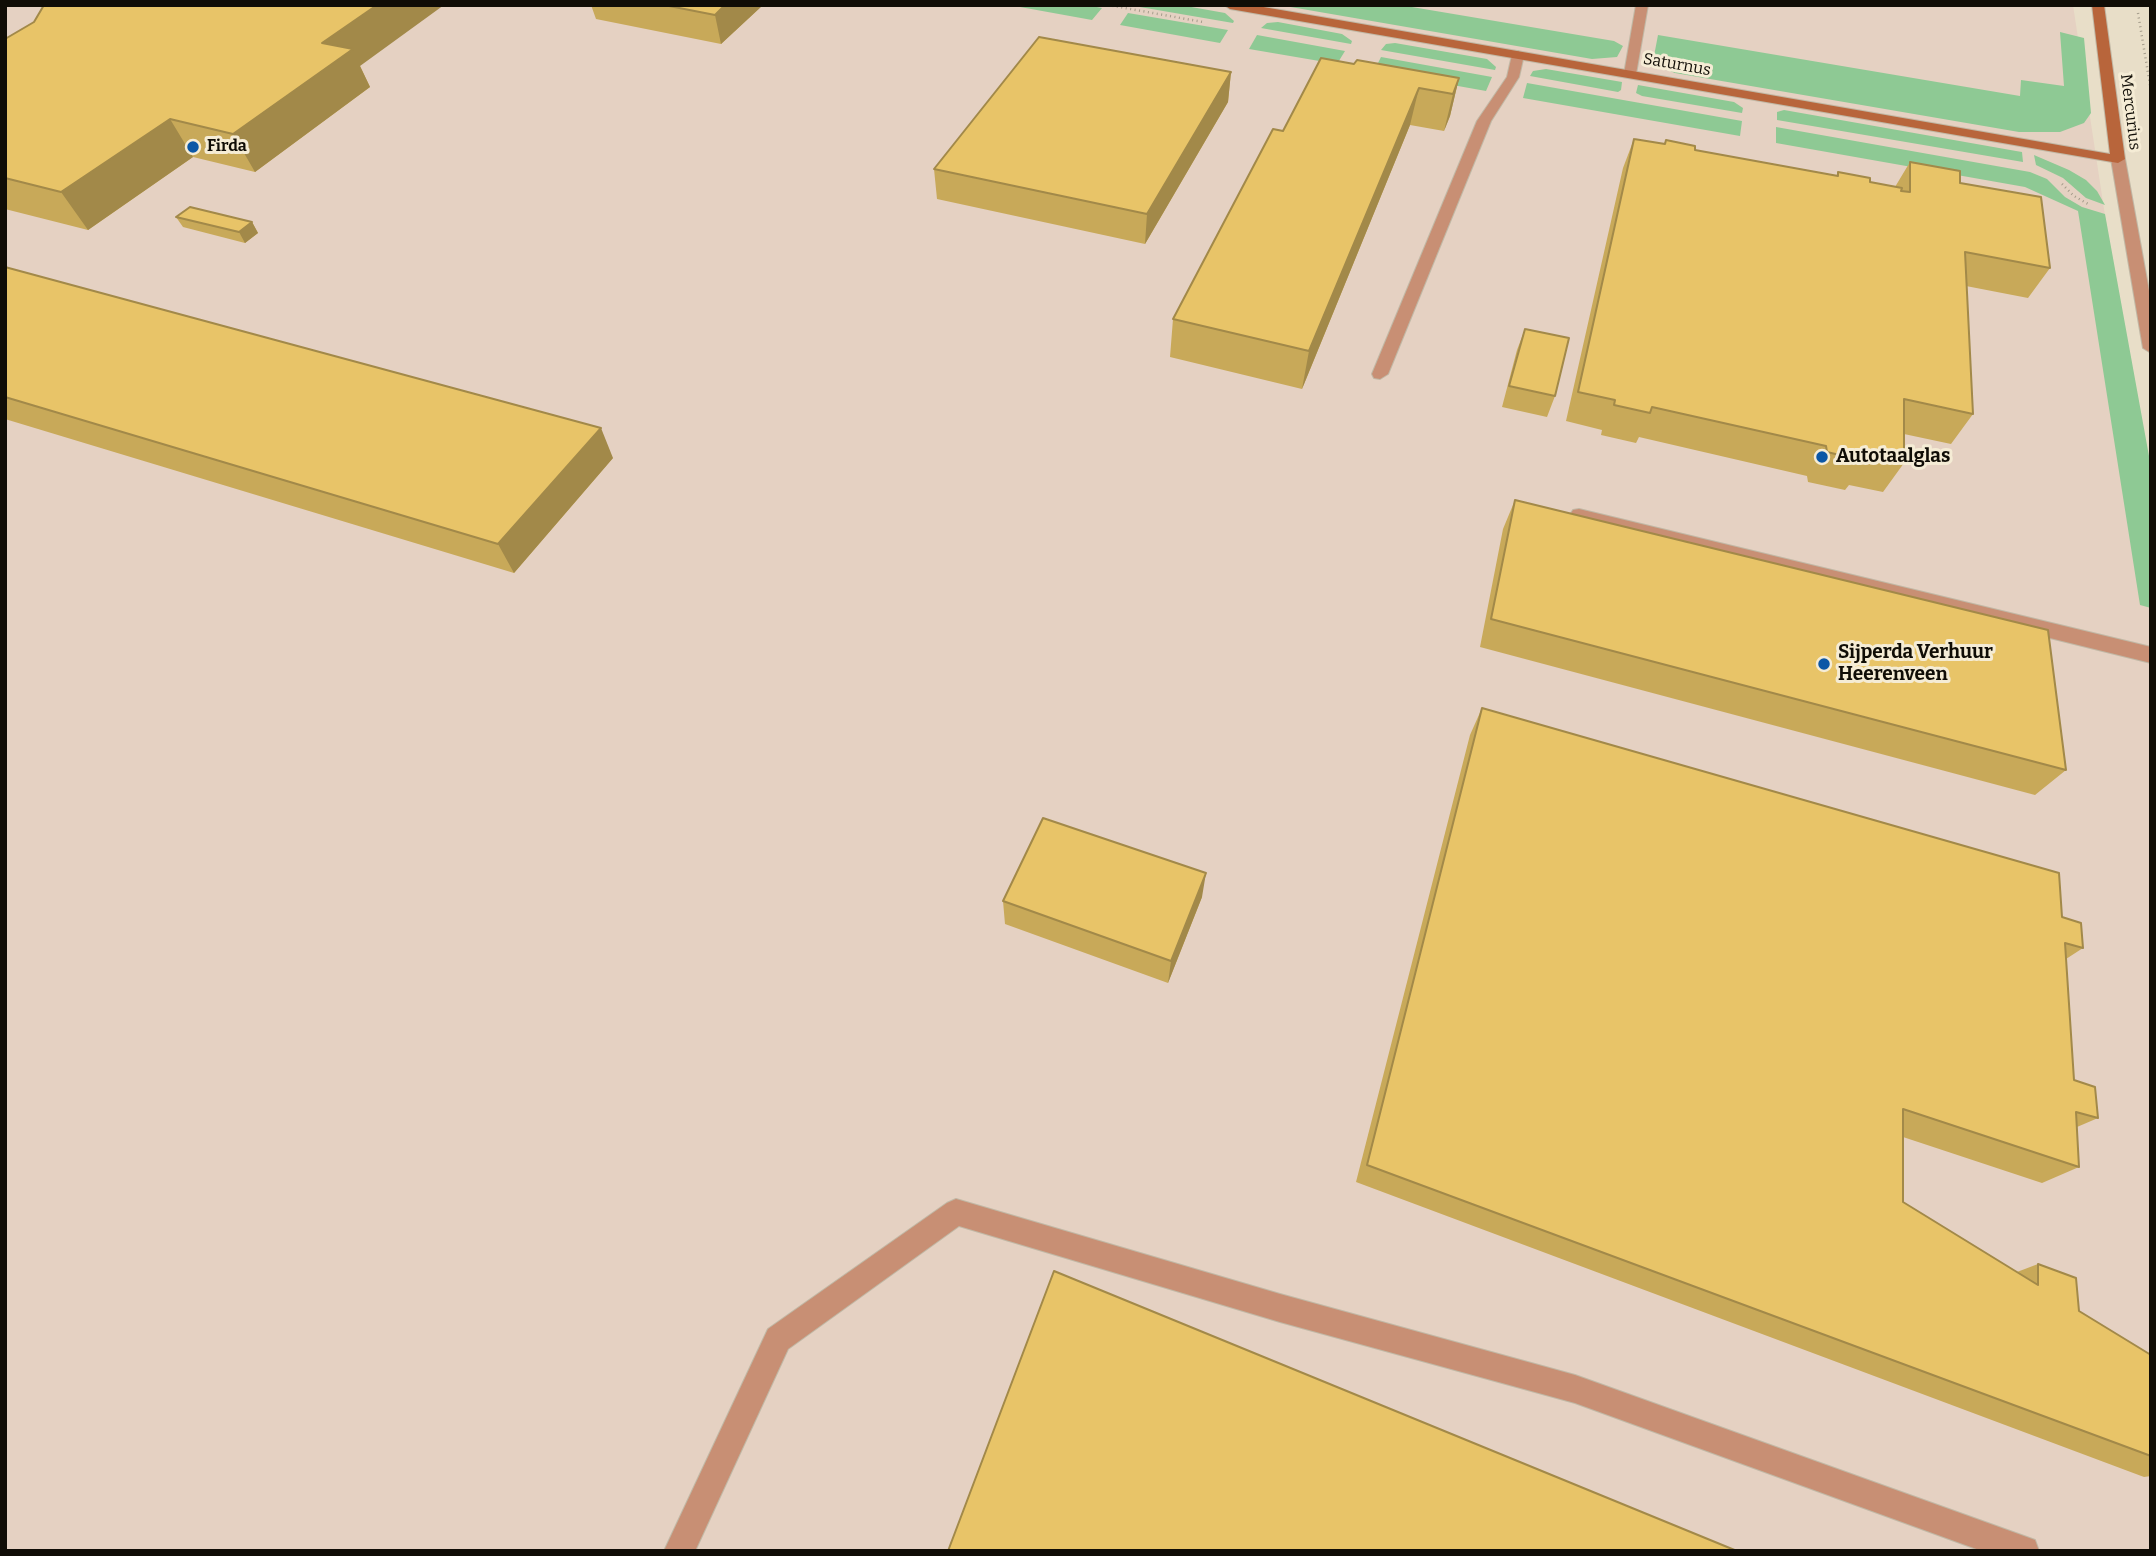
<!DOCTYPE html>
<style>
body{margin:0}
#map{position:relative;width:2156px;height:1556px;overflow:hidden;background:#e8dec8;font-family:Bitter,serif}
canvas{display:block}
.frame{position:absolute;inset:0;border:7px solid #100d06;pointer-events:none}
</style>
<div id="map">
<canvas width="2156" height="1556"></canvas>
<div class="frame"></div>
</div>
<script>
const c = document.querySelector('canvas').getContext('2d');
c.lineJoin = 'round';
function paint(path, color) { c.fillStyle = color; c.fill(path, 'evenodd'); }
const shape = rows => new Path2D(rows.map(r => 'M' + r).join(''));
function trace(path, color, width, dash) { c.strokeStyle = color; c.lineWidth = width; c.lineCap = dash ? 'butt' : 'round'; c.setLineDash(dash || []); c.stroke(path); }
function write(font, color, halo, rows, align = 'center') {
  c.font = font + ' Bitter,serif'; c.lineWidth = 6; c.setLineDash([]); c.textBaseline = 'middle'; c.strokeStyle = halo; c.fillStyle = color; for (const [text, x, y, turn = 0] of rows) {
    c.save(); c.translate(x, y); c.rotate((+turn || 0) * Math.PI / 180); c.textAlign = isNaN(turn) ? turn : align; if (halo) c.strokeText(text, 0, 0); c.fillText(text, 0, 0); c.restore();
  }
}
const industrial = shape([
 [5,5,2073,5,2151,518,2151,1551,5,1551]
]);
const green = shape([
 [1009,5,1086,5,1102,8,1092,20],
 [1180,5,1225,13,1234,21,1233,23,1134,6],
 [1279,5,1400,5,1614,41,1623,46,1617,57,1592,59],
 [1128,13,1228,30,1220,43,1120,25],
 [1278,22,1342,34,1352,41,1351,44,1261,28,1267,23],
 [2060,32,2084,38,2091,113,2084,123,2060,132,2019,132,1675,73,1662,68,1655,62,1654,56,1658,35,2020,96,2021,80,2064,86],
 [1257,35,1345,51,1337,64,1249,49],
 [1395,43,1487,59,1496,67,1495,70,1381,50,1386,44],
 [1381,57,1492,77,1486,91,1374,71],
 [1546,69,1622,82,1621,90,1618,92,1530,76,1533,71],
 [1527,83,1742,121,1740,136,1523,98],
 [1638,85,1734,102,1743,108,1742,113,1642,96,1636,93],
 [1784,110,2016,151,2022,152,2023,162,1777,120,1777,112],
 [1776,127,2030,172,2047,179,2065,197,2082,207,2105,214,2151,467,2151,608,2140,605,2078,211,2025,187,1776,143],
 [2034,155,2069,170,2086,180,2097,191,2105,205,2086,198,2063,178,2036,165]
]);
const path = shape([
 [1108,5,1203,22],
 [2138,13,2151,91],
 [2062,184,2074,196,2088,204]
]);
const service = shape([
 [1636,5,1648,5,1636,74,1630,78,1624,74,1636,5],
 [1518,51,1524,55,1519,77,1491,121,1388,374,1380,379,1374,378,1372,374,1477,121,1507,77,1512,55,1518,51],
 [1579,509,2151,647,2151,663,1573,520,1570,515,1573,510,1579,509],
 [956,1199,1280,1294,1575,1375,2024,1536,2035,1540,2039,1551,1982,1551,1575,1403,1280,1322,959,1226,788,1349,695,1551,664,1551,768,1329,947,1203,956,1199]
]);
const tertiary = shape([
 [2118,155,2125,159,2151,302,2151,353,2143,348,2111,159,2118,155]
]);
const secondary = shape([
 [1224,5,1252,5,2110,154,2092,5,2104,5,2125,159,2118,163,1230,9,1224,5]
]);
const wall = shape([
 [591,5,763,5,721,44,596,19],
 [34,22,360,66,370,87,255,172,193,157,88,230,5,209,5,39],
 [1354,64,1459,78,1450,116,1444,131,1410,125,1302,389,1170,357,1173,319,1283,131],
 [1231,72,1228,102,1145,244,937,199,934,169],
 [1634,139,1664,144,1666,140,1695,150,1836,176,1838,172,1870,182,1895,187,1910,162,1960,183,2050,268,2028,298,1966,286,1973,414,1951,444,1904,434,1904,463,1883,492,1849,485,1845,490,1808,482,1807,476,1639,437,1636,443,1601,435,1602,430,1566,421,1623,168],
 [176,217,252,222,258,233,245,243,183,227],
 [5,267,613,458,514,573,5,419],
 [1525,329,1555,396,1547,417,1502,407,1517,350],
 [1515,500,2066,770,2035,795,1480,647,1503,529],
 [1482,708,2062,917,2083,948,2066,959,2074,1080,2098,1118,2077,1127,2079,1167,2042,1183,1903,1137,1903,1202,2017,1272,2038,1264,2079,1311,2151,1355,2151,1476,2144,1477,1356,1182,1470,735],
 [1202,897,1168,983,1005,924,1003,901]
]);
const shadedWall = shape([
 [377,5,444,5,360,66,370,87,255,172,233,134,322,43],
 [725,5,763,5,721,44,715,15],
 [1231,72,1228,102,1145,244,1147,214],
 [1459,78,1450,116,1444,131,1453,94],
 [1419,88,1410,125,1302,389,1309,351],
 [170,119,193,157,88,230,61,192],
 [252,222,258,233,245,243,239,232],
 [601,428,613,458,514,573,498,544],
 [1206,873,1202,897,1168,983,1171,961]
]);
const building = shape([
 [44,5,377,5,322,43,353,49,233,134,170,119,61,192,5,178,5,39,34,22,44,5],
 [664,5,725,5,715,15,664,5],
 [1039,37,1231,72,1147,214,934,169,1039,37],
 [1321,58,1354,64,1357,60,1459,78,1453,94,1419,88,1309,351,1173,319,1273,129,1283,131,1321,58],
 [1634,139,1665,144,1666,140,1695,146,1695,150,1838,176,1838,172,1870,178,1870,182,1902,188,1901,191,1910,192,1910,162,1960,171,1960,183,2041,197,2050,268,1965,252,1973,414,1904,399,1904,463,1866,455,1865,461,1827,452,1826,446,1652,407,1650,413,1614,405,1615,400,1578,392,1634,139],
 [190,207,252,222,239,232,176,217,190,207],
 [5,267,601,428,498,544,5,397,5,267],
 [1525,329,1569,338,1555,396,1509,386,1525,329],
 [1515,500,2048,630,2066,770,1491,619,1515,500],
 [1482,708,2059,873,2062,917,2081,923,2083,948,2065,943,2074,1080,2095,1087,2098,1118,2076,1112,2079,1167,1903,1109,1903,1202,2038,1285,2038,1264,2076,1278,2079,1311,2151,1355,2151,1456,1367,1165,1482,708],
 [1043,818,1206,873,1171,961,1003,901,1043,818],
 [1054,1271,1737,1551,948,1551,1054,1271]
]);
const markers = [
 [193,147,7,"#0b57a6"],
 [1822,457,7,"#0b57a6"],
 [1824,664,7,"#0b57a6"]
];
const farStreetnames = [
 ["Saturnus",1677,65,10],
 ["Mercurius",2130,112,83]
];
const farPoinames = [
 ["Firda",207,147]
];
const poiNames = [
 ["Autotaalglas",1836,457],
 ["Sijperda Verhuur",1838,653],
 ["Heerenveen",1838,675]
];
paint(industrial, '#e5d1c2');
paint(green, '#8ec994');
trace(service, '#c1b8a5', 2);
trace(tertiary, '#c1b8a5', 2);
trace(secondary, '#c1b8a5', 2);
trace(path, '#a49c8b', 2.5, [1, 3.5]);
paint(service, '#c88f74');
paint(tertiary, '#c88f74');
paint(secondary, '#b8653b');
paint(wall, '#c8a959');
paint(shadedWall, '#a28949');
paint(building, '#e8c468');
trace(building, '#a28949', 2);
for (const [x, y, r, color] of markers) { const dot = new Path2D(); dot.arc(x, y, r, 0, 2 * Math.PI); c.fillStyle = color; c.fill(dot); trace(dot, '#f5ecd5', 2.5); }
write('16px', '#100d06', '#f5ecd5', farStreetnames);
write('bold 16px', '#100d06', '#f5ecd5', farPoinames, 'left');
write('bold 19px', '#100d06', '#f5ecd5', poiNames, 'left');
</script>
